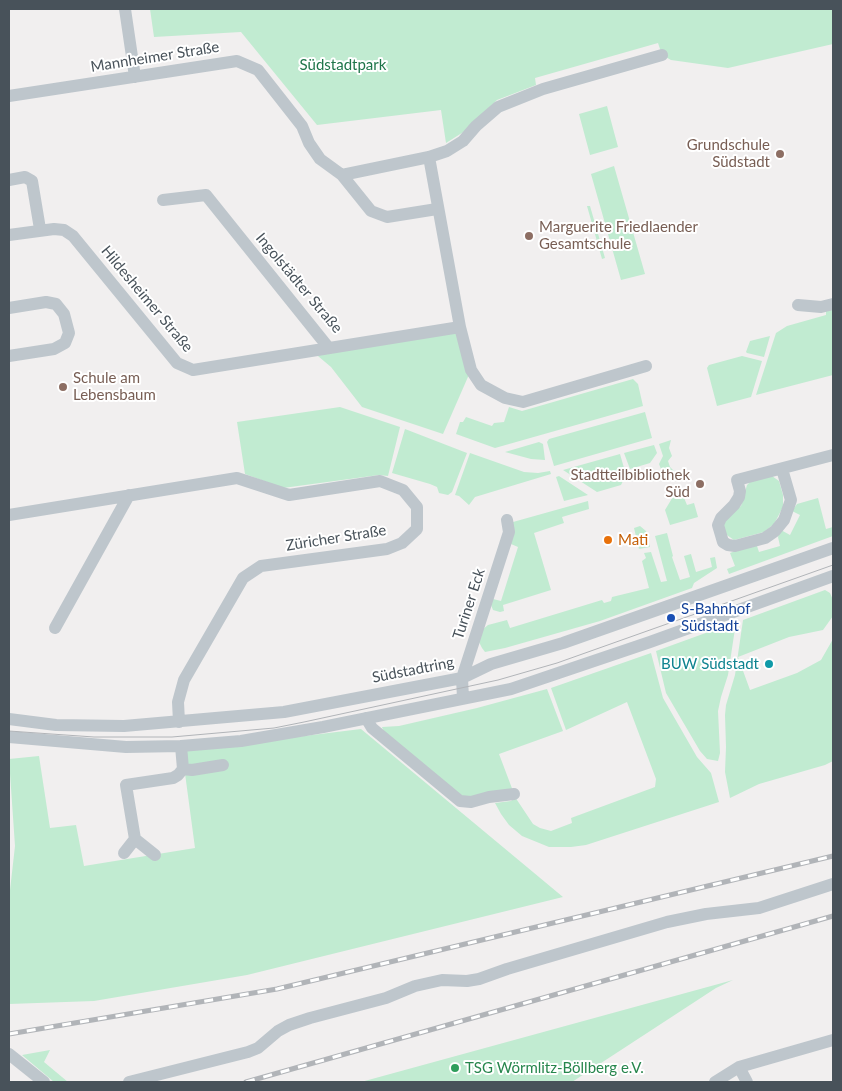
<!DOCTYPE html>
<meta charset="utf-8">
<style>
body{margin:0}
#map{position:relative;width:842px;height:1091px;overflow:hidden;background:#f1efef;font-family:Lato,sans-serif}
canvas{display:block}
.frame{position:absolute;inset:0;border:10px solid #48525a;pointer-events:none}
</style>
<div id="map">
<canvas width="842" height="1091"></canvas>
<div class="frame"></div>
</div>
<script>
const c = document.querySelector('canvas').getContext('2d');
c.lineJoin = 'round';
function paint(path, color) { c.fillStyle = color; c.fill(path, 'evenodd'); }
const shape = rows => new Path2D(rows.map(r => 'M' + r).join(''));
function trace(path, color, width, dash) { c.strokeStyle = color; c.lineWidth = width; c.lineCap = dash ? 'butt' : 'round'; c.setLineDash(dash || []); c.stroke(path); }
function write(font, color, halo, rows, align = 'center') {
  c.font = font + ' Lato,sans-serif'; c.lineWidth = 4; c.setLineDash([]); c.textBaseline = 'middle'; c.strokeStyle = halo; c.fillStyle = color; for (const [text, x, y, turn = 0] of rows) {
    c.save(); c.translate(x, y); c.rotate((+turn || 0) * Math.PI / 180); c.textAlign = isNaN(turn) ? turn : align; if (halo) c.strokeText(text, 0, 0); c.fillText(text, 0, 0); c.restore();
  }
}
const green = shape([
 [150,9,833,9,833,44,728,68,671,60,662,55,658,43,535,78,536,85,497,100,465,131,446,143,441,110,317,125,241,32,154,37],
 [607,106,618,147,590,155,579,114],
 [614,166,645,274,621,280,591,174],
 [587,206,590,206,605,258,602,259],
 [833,309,833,375,756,395,776,333,787,326,826,315,826,311],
 [460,327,471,370,443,434,362,407,331,367,312,351],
 [770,336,764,357,747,353,746,352,750,341],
 [742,356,762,361,751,397,717,406,707,368,709,365],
 [633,379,638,384,643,406,495,448,456,434,460,422,463,422,466,417,492,426,494,423,504,422,509,407,522,411],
 [340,407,400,427,388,476,379,475,283,488,245,474,237,422],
 [645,412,652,438,554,466,547,442,549,439],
 [405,429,467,453,452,492,448,495,439,493,437,487,430,484,392,473],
 [671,440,669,448,672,456,668,461,670,467,674,471,668,473,661,469,659,464,663,456,659,444],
 [539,442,543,444,545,460,531,459,505,452],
 [654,445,657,453,650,463,630,469,624,453],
 [470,453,524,472,538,473,550,471,551,474,475,497,469,505,459,496,455,495],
 [620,454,626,475,621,485,597,492,563,470],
 [559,476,588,495,564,501,556,477],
 [772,476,779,481,783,495,783,507,774,524,764,532,734,540,724,533,722,522,729,513,741,506,747,485,752,480],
 [682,493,687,505,694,503,698,517,670,525,665,510,674,495],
 [818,498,826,529,833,527,833,536,729,574,727,569,735,566,730,553,756,543,759,552,780,546,778,537,781,530,790,535,800,515,792,511,797,504],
 [588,501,589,509,562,517,564,523,534,533,551,590,503,605,504,611,500,612,493,610,491,605,493,599,501,601,518,547,511,544,513,522],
 [640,526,646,531,650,547,639,549,634,528],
 [667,533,673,556,672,557,680,580,690,577,684,556,691,554,696,572,712,567,710,558,715,557,717,568,694,583,692,588,600,621,505,648,485,652,482,648,479,642,482,630,488,625,507,620,510,628,602,600,604,603,611,601,612,597,649,588,642,561,646,558,644,553,651,552,661,582,667,581,655,536],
 [825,590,830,593,833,600,833,616,823,630,789,637,738,657,750,690,797,673,821,660,833,639,833,761,825,765,759,784,730,798,725,772,726,747,725,715,726,705,735,675,743,620],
 [736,622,728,675,721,697,718,711,720,753,718,761,707,759,700,751,666,693,656,651],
 [651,653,663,698,697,757,711,773,719,802,586,845,571,847,549,847,522,836,509,825,501,814,495,803,511,801,515,797,533,824,540,828,551,831,572,823,571,818,655,787,656,779,627,702,566,730,551,688],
 [547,689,563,731,499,754,513,791,462,798,384,732,382,727,399,726,477,708],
 [361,729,563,897,247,975,94,1001,9,1004,9,899,15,846,9,759,39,756,50,828,76,825,84,866,195,848,182,751],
 [733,980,716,988,572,1082,361,1082],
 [50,1050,44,1062,68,1082,54,1082,22,1055]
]);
const minor = shape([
 [125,9,135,77],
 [9,96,237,61,258,70,302,126,309,143,320,159,342,175,371,211,387,217,437,209],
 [342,175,429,157,447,151,463,141,476,126,498,107,543,89,662,55],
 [9,180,25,177,32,181,40,229],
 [163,200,206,195,328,347],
 [9,235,54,229,64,230,73,236,177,363,193,370,460,327,429,157],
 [798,305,821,307,833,304],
 [9,308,46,302,56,304,64,314,69,333,65,343,54,349,9,356],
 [460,327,471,370,481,385,505,398,523,402,646,366],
 [782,469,791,500,784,520,775,531,765,538,735,546,728,545,723,542,718,525,721,518,734,505,739,497,740,491,737,480,833,455],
 [9,515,237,478,289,495,380,481,403,490,417,507,417,529,402,543,387,549,261,566,243,578,184,680,178,702,179,722],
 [55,628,129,495],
 [463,698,462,678,509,532,507,520],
 [366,718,372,728,460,801,471,802,489,797,514,794],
 [9,719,56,725,124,726,284,712,462,678,491,664,563,643,833,548],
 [9,737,126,747,181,746,241,741,323,727,511,689,650,642,833,576],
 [183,769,192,770,223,765],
 [135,839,155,855],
 [124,853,135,839,126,785,173,778,178,775,183,769,181,746],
 [9,1054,44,1082],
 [739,1067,747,1082],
 [129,1082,248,1052,258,1048,278,1031,289,1025,310,1018,386,998,415,986,442,980,467,981,479,979,507,969,667,922,706,914,759,908,833,884],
 [715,1082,739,1067,833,1040]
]);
const tram = shape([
 [9,731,94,737,172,737,274,728,304,722,498,680,557,663,833,565]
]);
const rail = shape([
 [9,1034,277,989,833,856],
 [246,1082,833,916]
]);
const markers = [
 [780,154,5,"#8d6e63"],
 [529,236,5,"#8d6e63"],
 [63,387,5,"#8d6e63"],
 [700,484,5,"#8d6e63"],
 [608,540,5,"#e8710a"],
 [671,618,5,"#1a4fb4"],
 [769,664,5,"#0f9aa8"],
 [455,1068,5,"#2e9e5b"]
];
const streetNames = [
 ["Mannheimer Straße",155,57,-9],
 ["Ingolstädter Straße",299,283,50],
 ["Hildesheimer Straße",147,299,50],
 ["Züricher Straße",336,538,-9],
 ["Turiner Eck",469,604,-72],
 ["Südstadtring",413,670,-11]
];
const parkNames = [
 ["Südstadtpark",343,65]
];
const educationNames = [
 ["Grundschule",770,145],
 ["Südstadt",770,162],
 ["Marguerite Friedlaender",539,227,"left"],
 ["Gesamtschule",539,244,"left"],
 ["Schule am",73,378,"left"],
 ["Lebensbaum",73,395,"left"],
 ["Stadtteilbibliothek",690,475],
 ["Süd",690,492]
];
const foodNames = [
 ["Mati",618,540]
];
const transitNames = [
 ["S-Bahnhof",681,609],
 ["Südstadt",681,626]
];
const cultureNames = [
 ["BUW Südstadt",759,664]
];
const leisureNames = [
 ["TSG Wörmlitz-Böllberg e.V.",465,1068]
];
paint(green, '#c1ebd1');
trace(minor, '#bec6cc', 12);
trace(tram, '#b1b4b8', 1);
trace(rail, '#b1b4b8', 5);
trace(rail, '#fff', 3, [9]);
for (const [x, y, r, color] of markers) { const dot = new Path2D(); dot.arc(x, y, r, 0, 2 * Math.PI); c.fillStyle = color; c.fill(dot); trace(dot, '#fff', 2); }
write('15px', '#48525a', '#fff', streetNames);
write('15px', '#1f754a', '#fff', parkNames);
write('15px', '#785e54', '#fff', educationNames, 'right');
write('15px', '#c56008', '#fff', foodNames, 'left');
write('15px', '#164399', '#fff', transitNames, 'left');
write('15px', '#0d838f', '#fff', cultureNames, 'right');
write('15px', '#27864d', '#fff', leisureNames, 'left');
</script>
